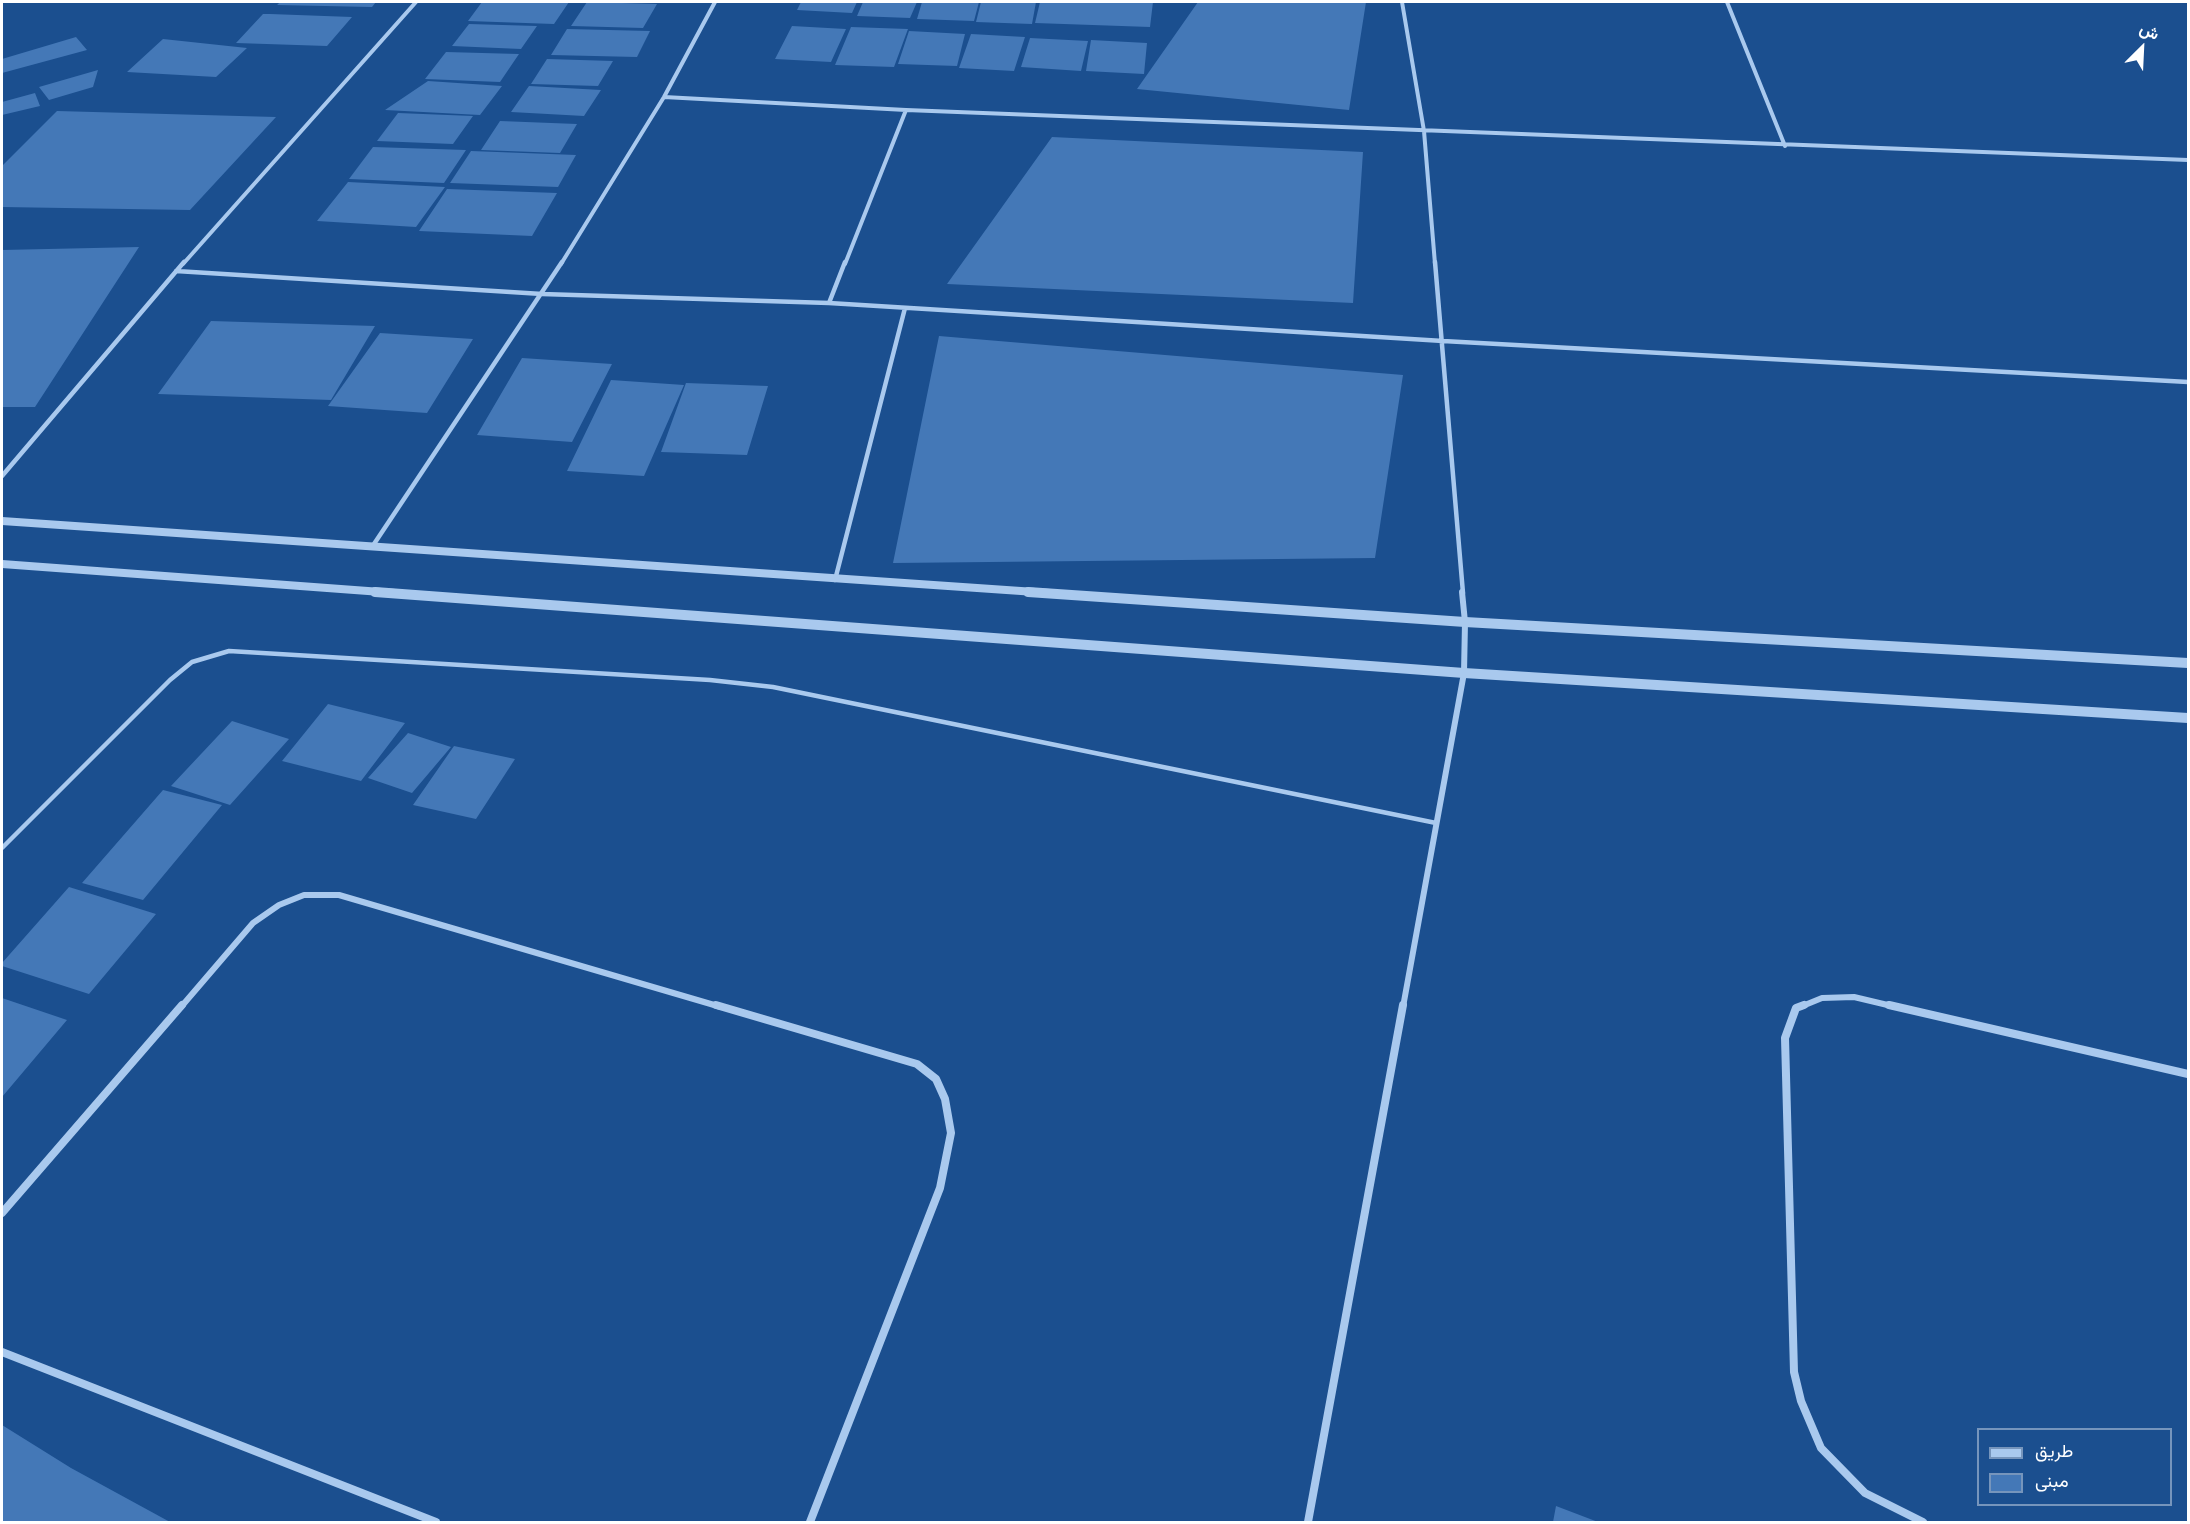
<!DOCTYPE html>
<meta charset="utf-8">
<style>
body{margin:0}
#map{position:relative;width:2190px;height:1524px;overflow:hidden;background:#1b4f8f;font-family:Signika,Vazirmatn,sans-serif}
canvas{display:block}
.frame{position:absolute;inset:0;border:3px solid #fff;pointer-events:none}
.legend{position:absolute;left:1977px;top:1428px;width:195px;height:78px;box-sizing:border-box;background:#1b4f8f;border:2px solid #7695bc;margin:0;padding:8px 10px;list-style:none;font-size:18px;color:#fff}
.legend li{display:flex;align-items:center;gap:12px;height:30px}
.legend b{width:30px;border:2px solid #7695bc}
.north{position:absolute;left:2112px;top:18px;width:60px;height:60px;-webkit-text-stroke:4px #1b4f8f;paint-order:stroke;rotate:24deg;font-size:16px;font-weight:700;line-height:24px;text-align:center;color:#fff}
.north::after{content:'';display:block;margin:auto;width:21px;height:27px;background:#fff;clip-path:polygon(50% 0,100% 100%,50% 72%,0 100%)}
</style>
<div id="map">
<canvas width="2190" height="1524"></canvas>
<div class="frame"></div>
<ul class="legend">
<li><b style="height:8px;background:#a9c9ee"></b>طريق</li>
<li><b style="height:16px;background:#4478b7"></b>مبنى</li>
</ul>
<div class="north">ش</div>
</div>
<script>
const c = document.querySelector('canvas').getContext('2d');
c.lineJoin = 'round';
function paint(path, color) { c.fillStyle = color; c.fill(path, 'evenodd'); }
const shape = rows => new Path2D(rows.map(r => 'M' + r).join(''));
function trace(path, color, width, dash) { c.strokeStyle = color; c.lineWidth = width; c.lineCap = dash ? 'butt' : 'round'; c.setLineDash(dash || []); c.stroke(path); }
const building = shape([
 [280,2,376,2,372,7,277,5],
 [482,2,569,2,554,24,468,21],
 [587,2,657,4,643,28,571,26],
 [801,2,857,2,852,13,797,10],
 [863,2,917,2,910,18,857,16],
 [922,2,979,2,974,21,917,19],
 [981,2,1036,2,1032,24,976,22],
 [1040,2,1153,2,1150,27,1035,23],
 [1198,2,1366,2,1349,110,1137,89],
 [263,14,270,14,352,17,327,46,236,43],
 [469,24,537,26,521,49,452,46],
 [792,26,846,29,831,62,775,59],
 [851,27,908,29,894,67,835,65],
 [567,29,650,31,637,57,551,55],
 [909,31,965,34,957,66,898,64],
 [971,34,1025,37,1014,71,959,68],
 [76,37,87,50,2,73,2,59],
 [1030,38,1088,41,1081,71,1021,67],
 [163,39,247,48,216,77,127,72],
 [1091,40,1147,43,1144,74,1086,71],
 [446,52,519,54,500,82,425,79],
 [547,59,613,61,598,86,531,84],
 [98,70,93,87,49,100,39,87],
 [428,81,502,86,480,115,385,110],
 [529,86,601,90,584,116,511,112],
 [35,93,40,106,2,115,2,102],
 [57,111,276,117,190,210,2,207,2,166],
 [398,113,473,116,453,144,377,141],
 [500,121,577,124,560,153,481,150],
 [1052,137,1363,152,1353,303,947,284],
 [373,147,466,150,444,183,349,179],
 [471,151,576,155,558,187,450,183],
 [348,182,445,187,416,227,317,221],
 [447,189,557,193,532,236,419,231],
 [139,247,35,407,2,407,2,250],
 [211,321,375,326,331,400,158,394],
 [380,333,473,339,427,413,328,406],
 [939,336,1403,375,1375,558,893,563],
 [522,358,612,364,572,442,477,435],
 [611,380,684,385,644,476,567,471],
 [686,383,768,386,747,455,661,452],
 [328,704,405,723,361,781,282,761],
 [232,721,289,739,230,805,171,786],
 [408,733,451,747,412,793,368,778],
 [454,746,515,759,476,819,413,805],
 [163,790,222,805,143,900,82,883],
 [69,887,156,914,89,994,2,966,2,963],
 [2,998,67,1020,2,1097],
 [2,1425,71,1468,170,1522,2,1522],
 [1556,1506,1598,1522,1553,1522]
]);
const service = shape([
 [2,848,170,680,192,662,229,651,710,680,773,687,1436,823]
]);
const minorFar3 = shape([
 [1402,2,1424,131,1435,264],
 [1727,2,1785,146],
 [664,97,906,110,2188,160],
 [183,264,416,2],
 [561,264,664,97,715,2],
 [845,264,906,110]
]);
const minorFar2 = shape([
 [1435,262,1463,593],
 [176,271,542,294,829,303,1443,341,2188,382],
 [829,303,845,262],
 [2,476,184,262],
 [372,547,562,262],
 [835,580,905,308]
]);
const minorFar1 = shape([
 [181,1007,253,923,279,905,304,895,339,895,721,1007],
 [1403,1007,1464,673,1465,622,1462,592],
 [1800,1007,1822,998,1854,997,1896,1007]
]);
const minor = shape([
 [716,1005,917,1064,936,1079,945,1099,951,1133,940,1188,810,1522],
 [1804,1005,1796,1008,1785,1038,1794,1372,1801,1401,1821,1448,1865,1493,1923,1522],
 [1889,1005,2188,1074],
 [2,1213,182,1005],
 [2,1352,436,1522],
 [1308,1522,1403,1005]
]);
const tertiaryFar1 = shape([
 [2,521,1050,593],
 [2,564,395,593]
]);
const tertiary = shape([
 [375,592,1464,673,2188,718],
 [1028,592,1465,622,2188,663]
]);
paint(building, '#4478b7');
trace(service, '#a9c9ee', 4.5);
trace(minorFar3, '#a9c9ee', 4);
trace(minorFar2, '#a9c9ee', 4.5);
trace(minorFar1, '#a9c9ee', 6);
trace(minor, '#a9c9ee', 8);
trace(tertiaryFar1, '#a9c9ee', 8);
trace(tertiary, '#a9c9ee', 10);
</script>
